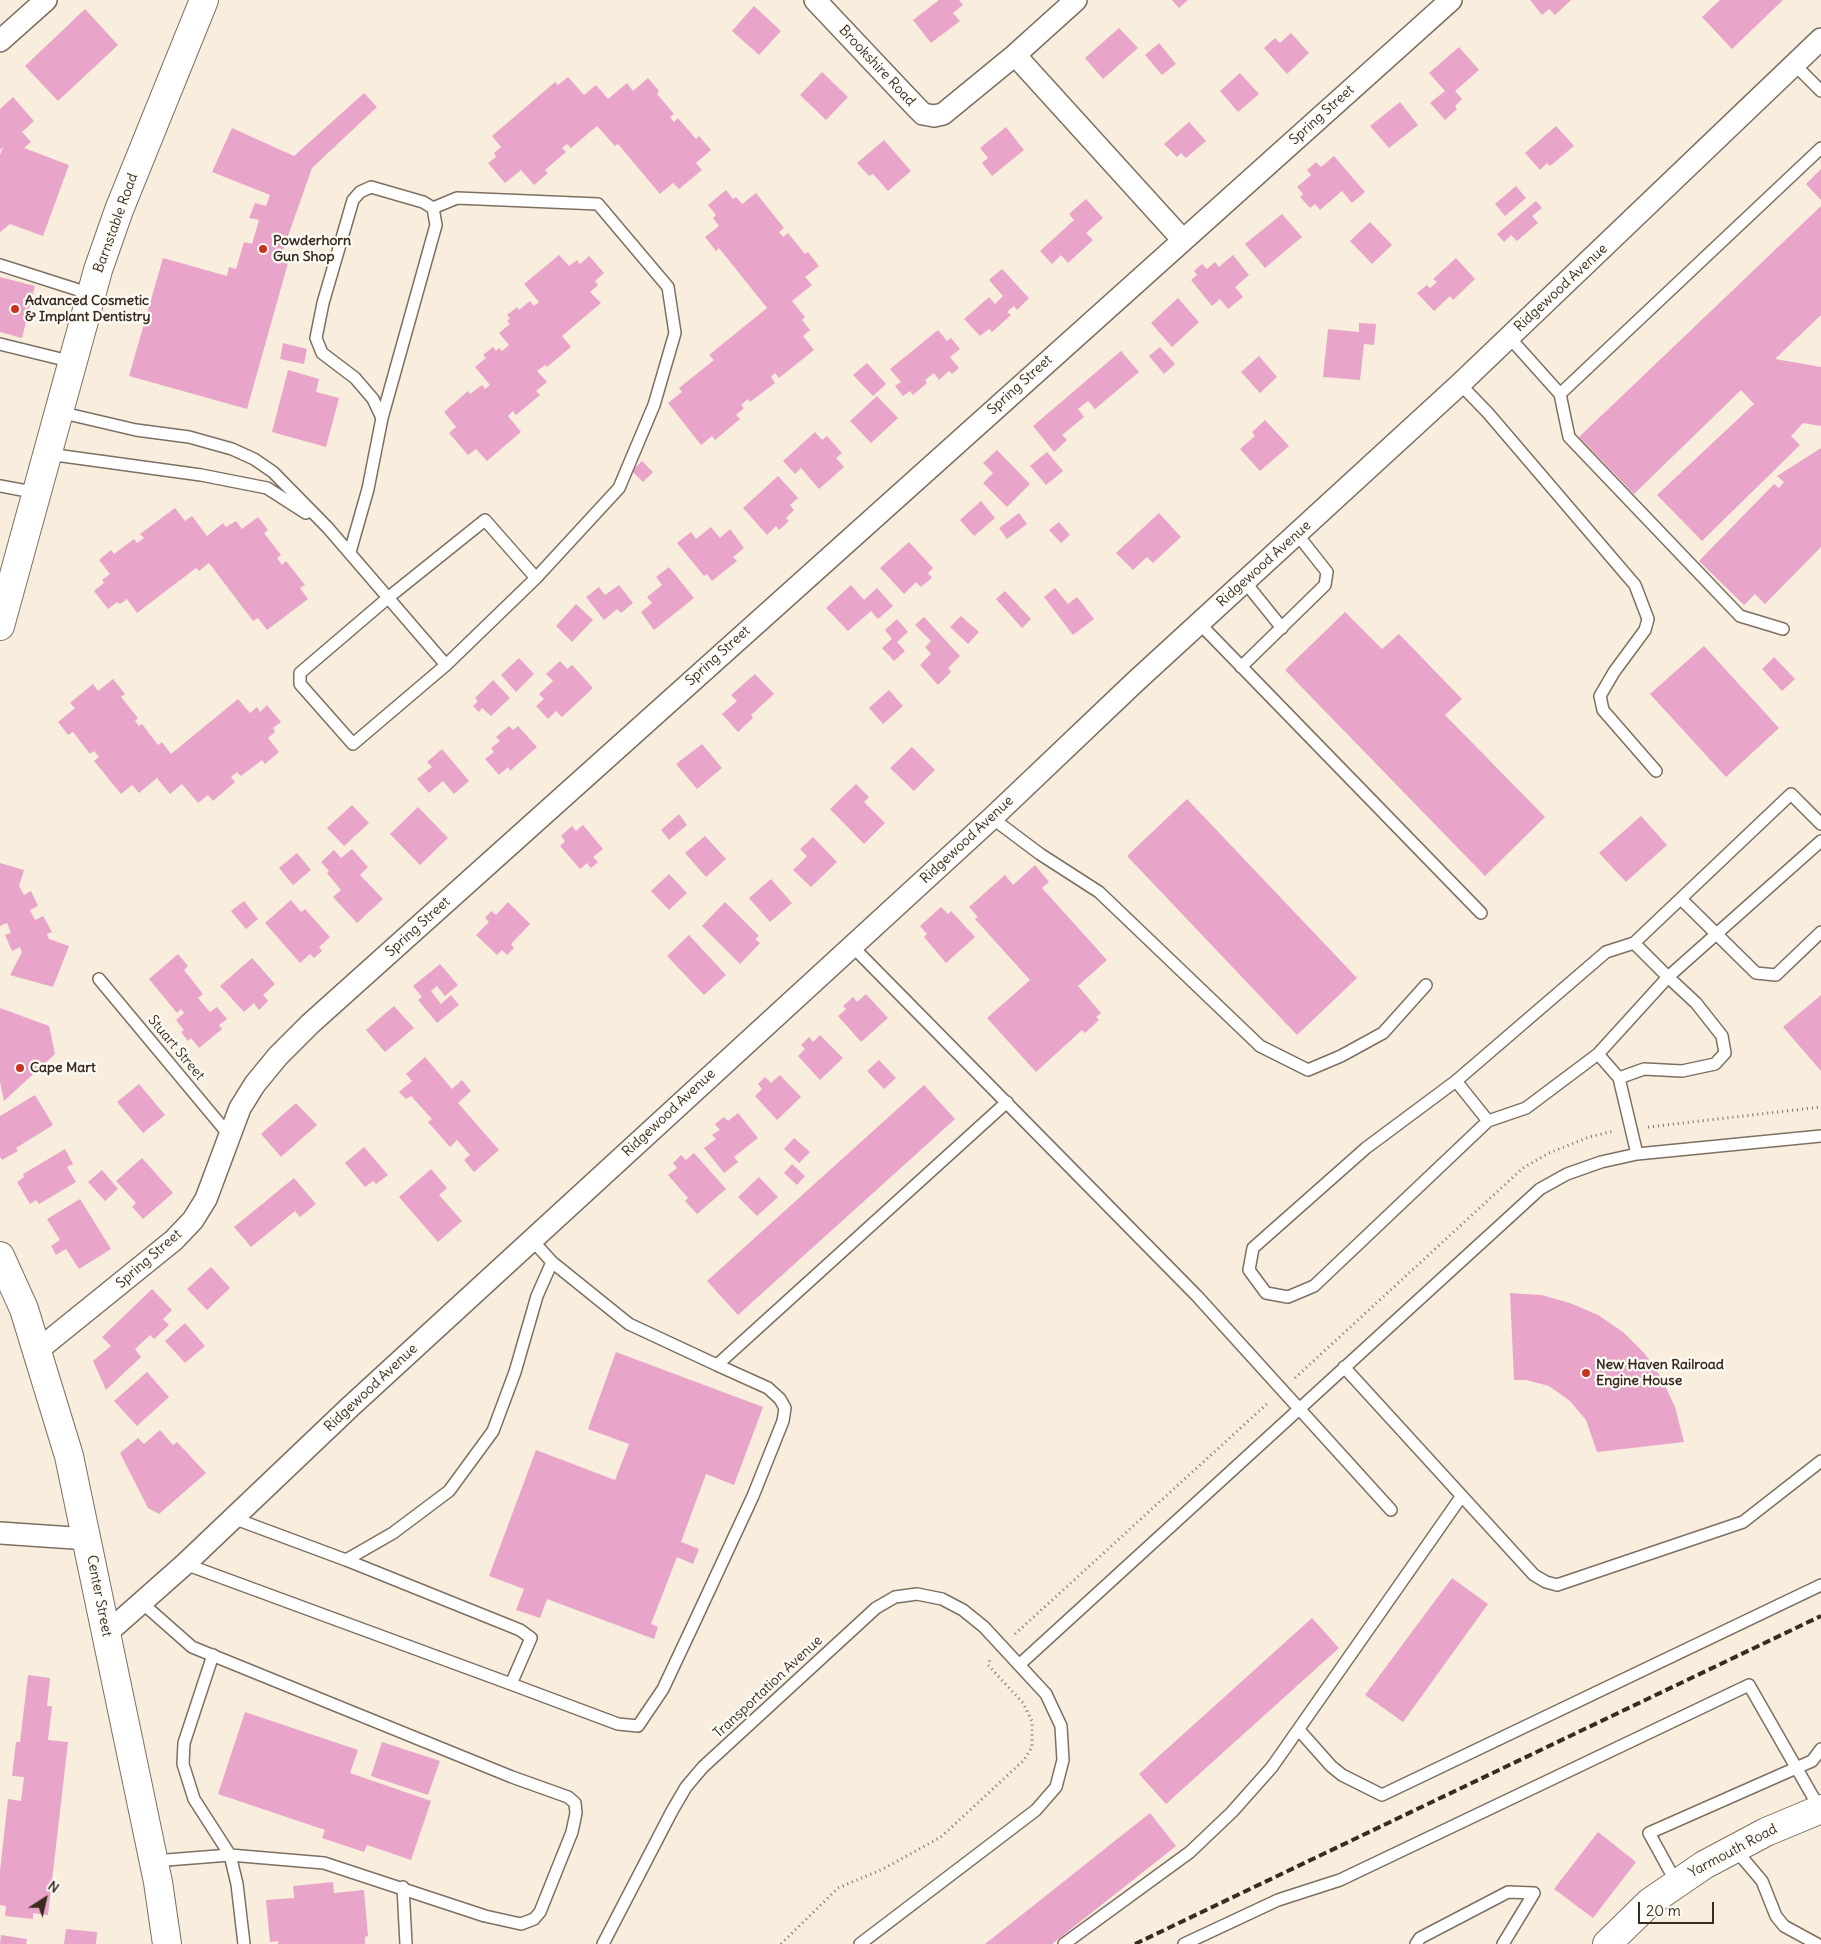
<!DOCTYPE html>
<style>
body{margin:0}
#map{position:relative;width:1821px;height:1944px;overflow:hidden;background:#f9eede;font-family:Delius,sans-serif}
canvas{display:block}
.north{position:absolute;left:20px;top:1874px;width:50px;height:50px;-webkit-text-stroke:4px #fdfcf7;paint-order:stroke;rotate:35deg;font-size:14px;font-weight:700;line-height:20px;text-align:center;color:#3b2a1e}
.north::after{content:'';display:block;margin:auto;width:18px;height:22px;background:#3b2a1e;clip-path:polygon(50% 0,100% 100%,50% 72%,0 100%)}
.scale{position:absolute;left:1638px;top:1902px;width:76px;height:22px;box-sizing:border-box;border:2px solid #3b2a1e;border-top:0;padding-left:6px;font-size:15px;line-height:18px;white-space:nowrap;color:#3b2a1e;-webkit-text-stroke:4px #fdfcf7;paint-order:stroke}
</style>
<div id="map">
<canvas width="1821" height="1944"></canvas>
<div class="north">N</div>
<div class="scale">20 m</div>
</div>
<script>
const c = document.querySelector('canvas').getContext('2d');
c.lineJoin = 'round';
function paint(path, color) { c.fillStyle = color; c.fill(path, 'evenodd'); }
const shape = rows => new Path2D(rows.map(r => 'M' + r).join(''));
function trace(path, color, width, dash) { c.strokeStyle = color; c.lineWidth = width; c.lineCap = dash ? 'butt' : 'round'; c.setLineDash(dash || []); c.stroke(path); }
function write(font, color, halo, rows, align = 'center') {
  c.font = font + ' Delius,sans-serif'; c.lineWidth = 4.5; c.setLineDash([]); c.textBaseline = 'middle'; c.strokeStyle = halo; c.fillStyle = color; for (const [text, x, y, turn = 0] of rows) {
    c.save(); c.translate(x, y); c.rotate((+turn || 0) * Math.PI / 180); c.textAlign = isNaN(turn) ? turn : align; if (halo) c.strokeText(text, 0, 0); c.fillText(text, 0, 0); c.restore();
  }
}
const building = shape([
 [939,0,959,0,963,5,953,13,960,21,931,43,913,20],
 [1172,0,1188,0,1179,8],
 [1530,0,1571,0,1555,15,1549,9,1542,15],
 [1720,0,1783,0,1732,49,1702,17],
 [754,6,781,31,759,55,732,31],
 [85,9,118,45,58,101,25,66],
 [1119,28,1138,48,1103,79,1085,58],
 [1291,33,1309,53,1287,74,1264,48,1275,38,1280,43],
 [1159,43,1176,64,1162,75,1145,55],
 [1459,47,1479,70,1455,91,1462,99,1455,106,1457,109,1445,120,1430,103,1445,91,1429,73],
 [822,72,848,97,826,120,800,95],
 [1240,73,1259,94,1238,112,1220,91],
 [568,77,584,95,596,85,608,99,627,83,633,91,648,78,659,91,657,94,674,114,670,117,674,122,678,118,696,139,699,136,711,150,696,163,702,170,679,189,673,183,660,194,618,144,615,146,597,126,571,148,567,144,562,148,566,152,545,170,548,173,534,185,521,170,505,183,488,163,496,157,494,153,501,147,492,136,555,82,558,85],
 [364,93,377,107,312,168,282,253,290,256,247,409,129,376,163,258,227,276,229,267,236,269,244,242,252,244,259,220,249,218,255,203,266,206,270,195,212,172,232,128,294,156],
 [13,97,34,121,22,132,31,142,24,148,69,165,43,236,10,224,0,232,0,155,3,147,0,150,0,109],
 [1400,102,1418,125,1389,148,1370,126],
 [1189,122,1206,141,1186,158,1181,153,1177,157,1164,144],
 [1556,126,1574,146,1550,166,1547,163,1540,170,1525,153],
 [1006,127,1024,150,992,176,982,163,988,158,980,148],
 [884,140,911,171,888,191,873,174,869,176,857,163],
 [1334,156,1365,192,1352,203,1342,191,1320,210,1315,204,1310,208,1300,197,1303,194,1297,187,1311,175,1307,170,1316,162,1321,167],
 [1821,169,1821,200,1806,184],
 [1516,186,1526,198,1505,216,1495,204],
 [726,190,733,199,736,197,742,204,756,193,784,228,779,232,783,237,788,233,805,254,808,252,819,266,805,277,812,285,792,301,805,317,802,320,810,330,803,336,814,350,779,378,775,373,771,377,775,383,750,402,748,399,741,405,744,408,736,415,740,419,715,440,712,436,701,445,668,403,682,392,679,388,714,360,709,355,767,308,719,248,716,251,705,237,719,226,713,218,716,215,708,205],
 [1086,199,1103,218,1086,233,1093,240,1068,263,1061,255,1052,264,1040,251,1074,220,1069,214],
 [1536,201,1542,208,1532,216,1538,223,1517,241,1511,235,1504,242,1497,234],
 [1821,206,1821,315,1775,359,1821,367,1821,426,1803,423,1791,436,1800,445,1702,541,1657,495,1754,404,1741,390,1634,494,1579,437],
 [1282,214,1302,237,1265,268,1245,244],
 [1370,222,1392,245,1372,264,1350,241],
 [559,255,569,266,577,260,580,264,589,256,604,273,595,281,598,285,590,292,601,303,562,336,571,347,547,367,545,365,537,371,547,382,536,391,540,395,516,415,513,411,508,416,521,432,487,461,476,449,468,455,449,433,456,427,444,412,468,391,470,394,482,385,485,389,490,385,475,367,486,358,483,355,493,347,496,351,499,348,502,351,509,345,499,333,510,324,507,321,510,318,507,315,517,307,519,310,530,301,534,306,539,302,524,284],
 [1233,255,1249,275,1235,287,1243,297,1228,309,1220,299,1212,306,1191,280,1197,275,1194,271,1202,264,1207,269,1215,262,1219,267],
 [1456,258,1475,279,1453,300,1450,296,1434,311,1417,293,1427,285,1430,288,1437,282,1433,279],
 [1002,269,1029,298,1017,310,1014,306,1007,312,1011,315,992,332,989,329,980,336,964,319,989,297,995,304,1003,296,989,280],
 [0,277,35,286,22,338,0,332],
 [1178,298,1199,322,1172,347,1151,323],
 [1359,323,1376,324,1374,345,1364,344,1360,380,1323,377,1328,329,1359,332],
 [938,330,947,341,951,338,960,349,950,357,959,368,952,374,949,371,939,380,934,373,925,380,927,383,913,395,910,391,903,396,895,386,901,382,890,369],
 [283,343,307,349,304,364,280,359],
 [1160,347,1175,364,1164,374,1149,356],
 [1121,351,1139,372,1095,409,1088,401,1078,409,1084,417,1062,435,1067,440,1054,452,1033,426],
 [1259,356,1277,377,1260,393,1241,372],
 [867,363,886,384,873,396,853,375],
 [288,370,319,379,316,392,339,398,326,447,272,432],
 [877,396,898,418,871,443,850,421],
 [1265,420,1289,446,1260,471,1240,449,1255,436,1252,432],
 [815,432,822,440,827,436,842,453,836,458,844,467,819,489,801,468,795,474,783,461],
 [1821,448,1821,547,1765,604,1755,594,1744,605,1699,561,1774,484,1779,488,1784,482,1777,476],
 [997,450,1030,484,1007,507,983,483,993,473,983,463],
 [1047,452,1063,471,1046,485,1030,466],
 [642,461,653,472,643,482,632,471],
 [778,476,798,498,790,505,794,510,786,518,789,521,779,530,776,526,767,535,743,508],
 [981,501,995,518,974,536,960,520],
 [175,508,185,521,192,516,207,536,223,523,226,527,236,521,242,529,258,517,268,530,264,533,281,555,277,558,282,565,286,561,305,585,300,588,308,599,267,630,258,618,253,621,209,563,199,571,196,568,137,613,127,599,120,604,117,602,108,609,94,591,104,583,102,580,110,574,99,560,111,550,114,554,134,539,137,543,144,538,140,534],
 [1019,513,1027,524,1007,539,999,528],
 [1159,513,1181,537,1153,563,1147,557,1133,570,1116,553],
 [1059,522,1070,535,1061,543,1049,530],
 [711,527,720,538,730,529,744,548,733,557,737,561,712,581,707,574,704,576,677,543,691,532,696,539],
 [909,542,933,568,928,573,932,578,921,587,916,582,904,594,880,568],
 [669,567,694,598,654,630,641,612,652,603,647,597,662,585,656,577],
 [619,585,633,603,621,613,617,609,604,620,586,597,599,587,605,595],
 [851,585,864,600,877,588,893,606,878,619,871,611,848,631,826,608],
 [1055,588,1068,604,1077,597,1094,619,1073,635,1044,597],
 [1005,591,1031,619,1022,628,996,599],
 [576,604,593,620,572,642,556,626],
 [1345,612,1382,649,1399,634,1462,699,1445,715,1545,817,1485,876,1285,670],
 [961,616,979,632,968,644,950,627],
 [924,617,960,656,948,668,951,672,938,685,920,665,931,654,925,647,931,641,915,625],
 [897,619,908,632,897,642,905,651,894,661,882,648,892,639,885,630],
 [1704,646,1779,728,1726,777,1650,694],
 [1774,657,1795,679,1782,691,1762,669],
 [519,658,534,674,516,692,501,675],
 [560,661,567,669,572,665,593,688,562,717,556,711,548,719,536,706,544,699,539,694,553,681,546,674],
 [755,674,774,694,751,715,753,718,738,732,722,714,737,701,731,695],
 [113,679,125,694,121,697,138,718,135,721,139,726,142,724,158,745,162,742,171,754,238,699,250,713,257,707,260,712,267,705,281,722,273,728,275,732,268,738,279,752,265,764,262,760,241,776,237,772,231,777,235,782,213,801,208,795,198,803,182,784,170,794,157,778,139,793,132,785,121,794,94,761,99,757,94,751,90,754,73,732,68,735,58,722,75,708,70,703,93,684,98,691],
 [493,680,510,698,491,716,482,708,479,712,473,706,478,701,475,698],
 [889,690,903,706,883,724,869,708],
 [509,726,513,730,518,726,537,747,510,771,508,767,499,775,485,759,494,752,491,748,500,741,496,737],
 [702,744,722,768,697,789,676,764],
 [912,747,935,770,914,791,890,768],
 [442,749,469,781,454,794,443,781,429,793,417,779,432,767,427,762],
 [856,784,869,797,864,802,885,823,864,844,830,809],
 [1187,799,1357,978,1297,1035,1127,856],
 [352,805,369,823,344,846,327,828],
 [418,807,448,838,420,865,390,834],
 [679,814,687,825,669,840,661,830],
 [1641,816,1667,845,1626,882,1599,853],
 [583,825,603,849,593,857,598,862,591,868,587,863,580,869,560,846,565,841,561,836,572,826,576,831],
 [705,836,726,859,706,877,685,853],
 [813,837,837,862,811,887,793,870,807,856,800,849],
 [352,849,368,867,360,875,383,899,357,923,333,897,341,890,327,873,329,871,321,862,334,850,341,858],
 [297,853,311,870,293,885,279,868],
 [0,863,24,870,19,886,24,895,31,891,38,906,30,910,35,920,43,916,52,932,47,934,49,939,69,946,53,987,10,975,22,952,20,947,12,951,5,935,11,933,7,923,0,926],
 [1035,865,1049,882,1042,888,1107,960,1078,986,1101,1013,1096,1017,1099,1020,1085,1033,1082,1030,1036,1072,987,1018,1030,980,975,919,978,917,969,907,1005,875,1013,885],
 [669,874,687,893,669,910,651,891],
 [771,879,792,903,770,922,749,898],
 [291,900,301,912,305,909,330,937,319,947,322,951,314,958,310,954,300,963,265,923],
 [244,901,258,919,246,929,231,911],
 [508,902,530,924,511,944,514,948,507,955,502,950,497,955,476,935,489,922,485,918,491,911,496,915],
 [725,902,759,936,755,939,760,943,740,964,702,926],
 [941,907,948,914,951,911,975,937,946,963,924,937,927,934,920,926],
 [689,935,726,975,704,995,667,956],
 [178,954,188,966,184,970,203,994,198,998,210,1012,217,1007,227,1019,219,1025,222,1029,199,1048,191,1038,188,1041,181,1032,184,1030,176,1020,184,1013,181,1009,177,1013,149,979],
 [252,958,275,984,263,995,268,1001,259,1010,254,1003,244,1012,220,986],
 [440,964,458,985,445,996,437,986,431,991,441,1004,451,995,459,1005,437,1023,418,1000,422,997,413,986],
 [866,994,888,1018,861,1042,838,1016,846,1009,843,1006,853,997,857,1002],
 [1821,995,1821,1071,1783,1027],
 [394,1006,414,1028,385,1052,366,1030],
 [0,1008,49,1026,55,1054,4,1101,0,1082],
 [820,1035,843,1058,820,1080,798,1056,805,1049,801,1045,809,1037,813,1042],
 [425,1057,452,1089,462,1080,471,1091,458,1103,499,1150,474,1172,464,1160,470,1155,457,1140,450,1147,428,1122,432,1119,411,1096,406,1099,399,1092,412,1081,406,1074],
 [879,1060,896,1078,884,1089,867,1071],
 [780,1075,801,1097,777,1120,755,1096,762,1089,758,1084,765,1077,771,1083],
 [139,1084,165,1115,143,1133,117,1102],
 [924,1085,955,1119,738,1315,707,1281],
 [35,1095,53,1125,16,1148,18,1151,2,1160,0,1157,0,1116],
 [296,1103,317,1125,281,1157,261,1134],
 [738,1113,758,1138,734,1157,738,1162,724,1173,704,1148,716,1139,712,1135,720,1130,715,1124,724,1117,728,1121],
 [794,1138,810,1152,799,1163,784,1149],
 [364,1147,388,1175,376,1184,373,1181,365,1187,345,1163],
 [65,1149,73,1164,67,1167,76,1182,39,1204,36,1200,30,1204,17,1182,24,1177,23,1174],
 [694,1153,726,1189,697,1214,685,1201,688,1198,668,1175,677,1168,673,1163,681,1155,686,1160],
 [142,1158,173,1193,143,1219,132,1207,136,1203,116,1181],
 [792,1164,805,1176,797,1185,784,1173],
 [431,1169,447,1188,439,1195,462,1221,438,1242,399,1197],
 [102,1170,118,1189,105,1201,88,1182],
 [759,1177,778,1197,757,1216,738,1197],
 [294,1178,316,1204,300,1217,295,1211,251,1247,234,1227],
 [80,1199,111,1249,79,1269,66,1249,56,1255,51,1246,60,1240,47,1219],
 [211,1267,230,1288,207,1310,187,1289],
 [152,1289,172,1310,163,1319,169,1325,154,1339,150,1335,135,1349,141,1357,106,1390,93,1361,111,1346,102,1337],
 [1510,1293,1541,1295,1570,1303,1598,1315,1623,1332,1645,1354,1662,1379,1675,1407,1684,1442,1597,1452,1586,1420,1570,1401,1549,1386,1526,1380,1514,1380],
 [185,1323,205,1346,185,1363,165,1341],
 [616,1352,763,1407,734,1485,706,1474,681,1542,699,1549,693,1564,677,1557,651,1624,658,1627,654,1639,547,1599,540,1618,516,1610,524,1589,489,1576,536,1450,615,1480,629,1444,588,1429],
 [147,1372,169,1397,137,1426,114,1401],
 [160,1430,173,1445,177,1442,206,1473,159,1514,148,1508,120,1453,138,1438,144,1444],
 [1452,1578,1488,1604,1403,1722,1365,1695],
 [1312,1618,1339,1648,1166,1804,1139,1774],
 [28,1675,50,1678,47,1706,52,1706,48,1740,68,1742,48,1915,33,1913,33,1919,5,1916,6,1906,0,1905,0,1871,8,1799,21,1801,24,1777,12,1776,16,1742,20,1742],
 [245,1712,358,1750,350,1773,431,1801,411,1860,367,1845,364,1852,322,1838,325,1830,218,1794],
 [382,1742,440,1761,428,1795,371,1776],
 [1150,1813,1176,1846,1052,1944,985,1944],
 [1598,1832,1636,1862,1593,1918,1554,1889],
 [333,1882,334,1893,364,1890,368,1936,365,1937,365,1944,278,1944,278,1941,270,1942,266,1900,294,1898,293,1886],
 [66,1929,97,1932,96,1944,64,1944],
 [1,1935,27,1939,26,1944,0,1944]
]);
const path = shape([
 [1648,1127,1821,1107],
 [1295,1378,1523,1168,1549,1153,1589,1137,1614,1131],
 [1015,1634,1269,1402],
 [781,1944,838,1888,883,1869,941,1837,1024,1760,1032,1747,1032,1721,1023,1703,988,1665,990,1660]
]);
const lane = shape([
 [1794,64,1821,91],
 [433,208,457,198,598,204,668,287,675,333,654,405,619,488,536,578,446,665,353,744,300,684,300,673,389,597,485,520,536,578],
 [0,265,91,294],
 [1509,337,1560,394,1569,437,1740,616,1783,629],
 [0,344,73,362],
 [1460,384,1488,413,1635,585,1648,619,1645,630,1614,672,1600,696,1603,710,1656,771],
 [1560,394,1821,148],
 [59,412,136,430,189,437,232,449,254,459,273,472,328,528,446,665],
 [48,454,201,475,267,488,306,513],
 [0,486,38,493],
 [350,552,368,489,382,418,436,225,433,208,423,202,371,187,360,192,353,200,323,303,316,338,322,353,355,378,373,399,382,418],
 [1245,582,1282,628],
 [1199,623,1481,913],
 [1241,667,1325,585,1327,572,1297,534],
 [992,818,1040,854,1099,892,1260,1046,1308,1070,1341,1056,1383,1033,1426,985],
 [1681,899,1756,973,1776,975,1821,932],
 [1634,943,1791,794,1821,824],
 [852,946,1197,1296,1391,1510],
 [99,979,229,1135],
 [1598,1054,1668,977,1634,943,1606,952,1456,1081,1366,1148,1253,1248,1249,1270,1266,1293,1288,1297,1314,1286,1488,1121,1526,1108,1598,1054,1619,1078,1637,1154],
 [1619,1078,1644,1069,1682,1071,1715,1064,1725,1053,1722,1036,1696,1003,1668,977,1821,841],
 [1456,1081,1488,1121],
 [532,1240,552,1262,537,1296,515,1372,493,1431,449,1491,393,1533,346,1560,520,1630,531,1638,511,1684,618,1724,638,1726,663,1689,695,1621,753,1496,783,1421,785,1408,780,1399,768,1388,717,1365,1007,1102],
 [552,1262,629,1324,717,1365],
 [1344,1367,1534,1575,1546,1582,1557,1585,1743,1522,1821,1461],
 [233,1518,346,1560],
 [185,1564,511,1684],
 [141,1602,192,1647,512,1777,568,1797,575,1803,576,1813,572,1832,540,1912,534,1919,521,1924,485,1916,324,1863,230,1855,154,1861],
 [213,1655,184,1743,183,1764,194,1799,230,1855,237,1884,244,1944],
 [1019,1665,1540,1189,1567,1174,1601,1162,1637,1154,1821,1136],
 [1299,1730,1331,1766,1342,1775,1382,1795,1821,1585],
 [1734,1848,1762,1881,1776,1916,1784,1926,1817,1944],
 [1676,1882,1649,1833,1812,1761,1821,1749],
 [403,1887,406,1944],
 [603,1944,672,1811,686,1787,703,1767,876,1608,895,1597,917,1594,942,1599,963,1610,984,1627,1046,1694,1061,1726,1063,1760,1056,1787,1036,1810,860,1944],
 [1064,1944,1190,1852,1232,1812,1272,1767,1461,1497],
 [1184,1944,1278,1900,1340,1880,1749,1685,1820,1809],
 [1416,1944,1420,1938,1508,1892,1534,1893,1503,1944]
]);
const street = shape([
 [815,0,916,107,923,114,934,116,943,114,1015,55,1076,0],
 [0,41,46,0],
 [1015,55,1182,239],
 [38,1350,174,1240,193,1220,206,1199,240,1108,255,1084,278,1056,310,1024,1451,0],
 [0,1533,88,1539],
 [107,1633,185,1564,350,1407,992,818,1135,682,1460,384,1821,39]
]);
const secondary = shape([
 [0,626,98,270,119,210,204,0],
 [0,1256,24,1309,69,1456,158,1882,167,1944],
 [1607,1944,1650,1902,1704,1865,1766,1832,1821,1809]
]);
const rail = shape([
 [1135,1944,1821,1616]
]);
const markers = [
 [263,249,5,"#c8321e"],
 [15,309,5,"#c8321e"],
 [20,1068,5,"#c8321e"],
 [1586,1373,5,"#c8321e"]
];
const streetNames = [
 ["Brookshire Road",877,66,47],
 ["Spring Street",1322,115,-42],
 ["Barnstable Road",116,223,-70],
 ["Ridgewood Avenue",1561,288,-43],
 ["Spring Street",1020,385,-42],
 ["Ridgewood Avenue",1264,564,-42],
 ["Spring Street",718,656,-42],
 ["Ridgewood Avenue",967,840,-43],
 ["Spring Street",418,927,-42],
 ["Stuart Street",176,1048,50],
 ["Ridgewood Avenue",669,1113,-43],
 ["Spring Street",149,1259,-41],
 ["Ridgewood Avenue",371,1388,-43],
 ["Center Street",99,1596,79],
 ["Transportation Avenue",768,1687,-43],
 ["Yarmouth Road",1733,1851,-28]
];
const poiNames = [
 ["Powderhorn",273,241],
 ["Gun Shop",273,257],
 ["Advanced Cosmetic",25,301],
 ["& Implant Dentistry",25,317],
 ["Cape Mart",30,1068],
 ["New Haven Railroad",1596,1365],
 ["Engine House",1596,1381]
];
paint(building, '#e9a4c9');
trace(lane, '#7e6f61', 14);
trace(street, '#7e6f61', 24);
trace(secondary, '#7e6f61', 30);
trace(path, '#7e6f61', 3, [1, 4]);
trace(lane, '#fff', 11);
trace(street, '#fff', 21);
trace(secondary, '#fff', 28);
trace(rail, '#3b2a1e', 4, [8, 4]);
for (const [x, y, r, color] of markers) { const dot = new Path2D(); dot.arc(x, y, r, 0, 2 * Math.PI); c.fillStyle = color; c.fill(dot); trace(dot, '#fdfcf7', 2); }
write('14px', '#3b2a1e', '#fdfcf7', streetNames);
write('bold 14px', '#3b2a1e', '#fdfcf7', poiNames, 'left');
</script>
